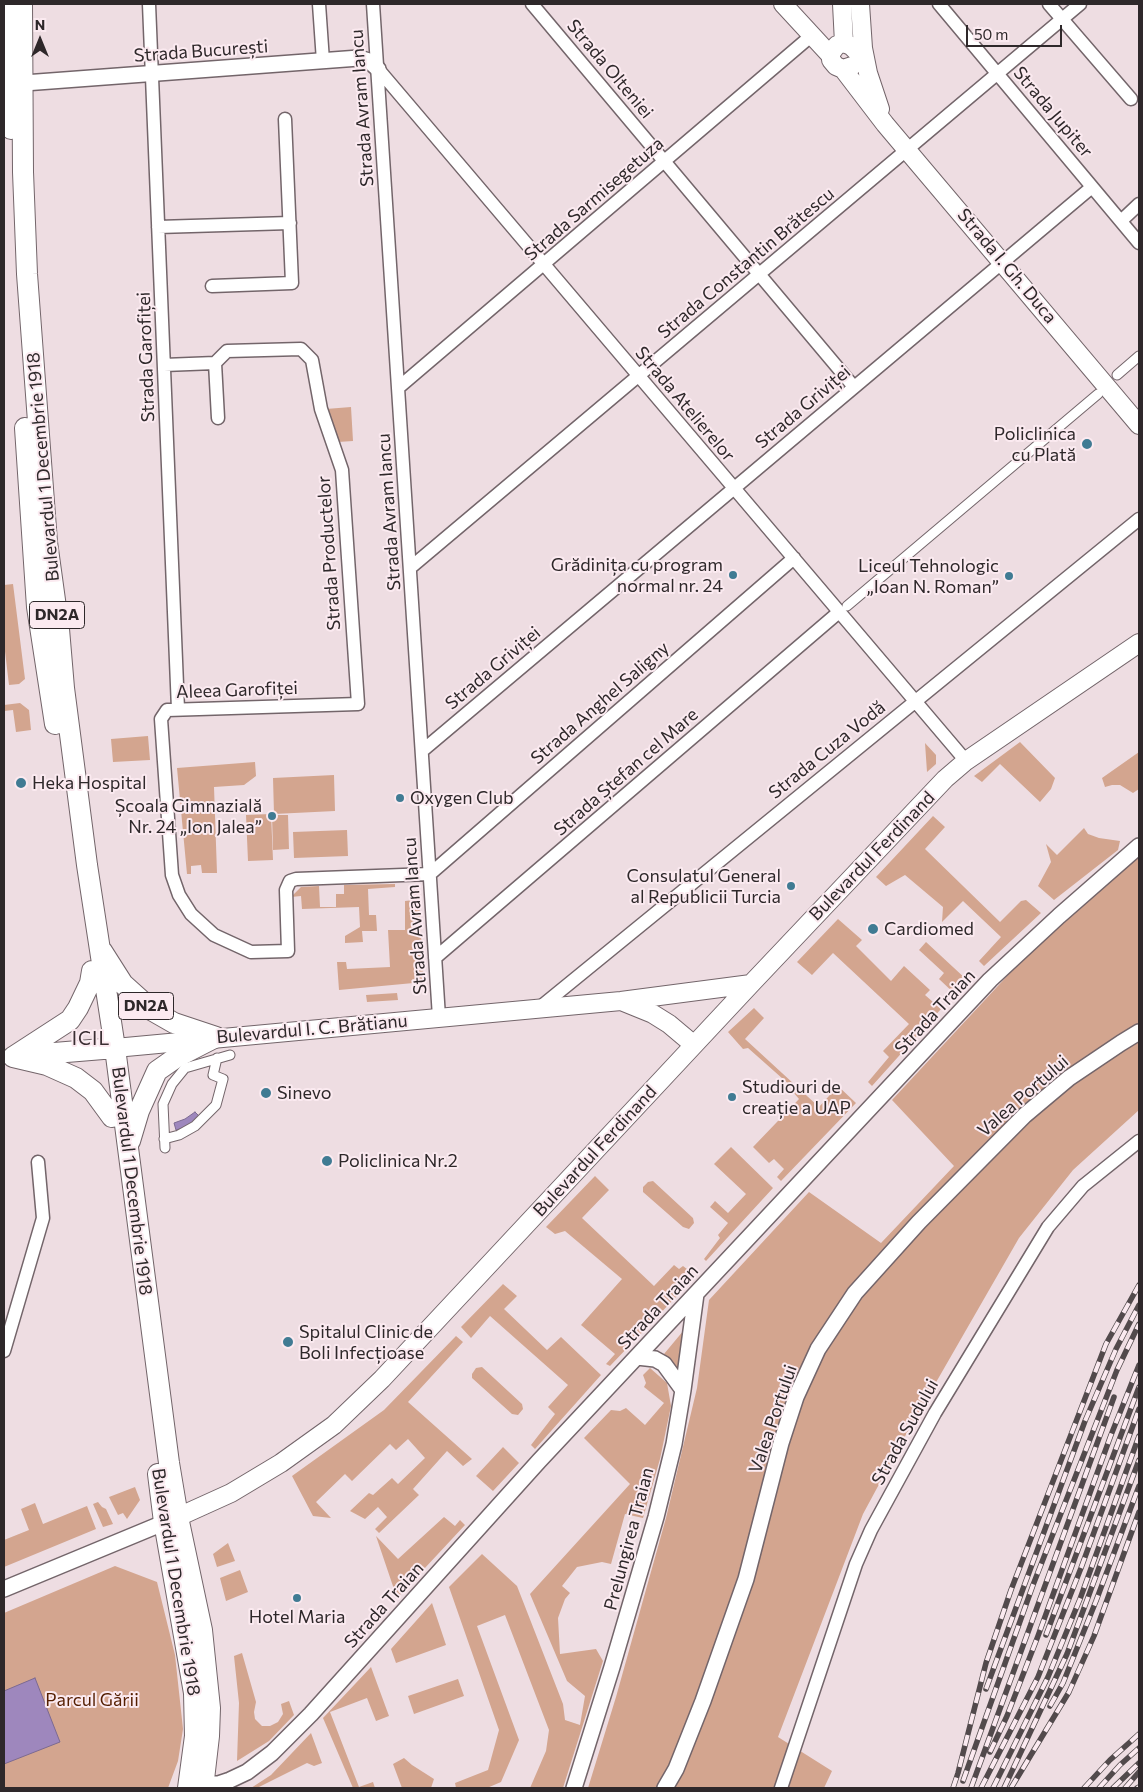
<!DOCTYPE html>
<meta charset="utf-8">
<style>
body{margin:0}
#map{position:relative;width:1143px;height:1792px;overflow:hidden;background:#eedde2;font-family:Commissioner,sans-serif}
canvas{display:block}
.frame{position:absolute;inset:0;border:5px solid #2e282a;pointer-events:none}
.north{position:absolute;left:15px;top:15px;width:50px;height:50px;-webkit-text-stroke:4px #fbeaf0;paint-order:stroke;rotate:0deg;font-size:14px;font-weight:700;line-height:20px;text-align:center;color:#2e282a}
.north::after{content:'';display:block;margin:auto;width:18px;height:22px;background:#2e282a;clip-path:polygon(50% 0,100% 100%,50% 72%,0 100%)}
.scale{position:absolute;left:966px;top:25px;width:96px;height:22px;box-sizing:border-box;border:2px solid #2e282a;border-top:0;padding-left:6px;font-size:15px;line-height:18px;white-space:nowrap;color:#2e282a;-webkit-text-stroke:4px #fbeaf0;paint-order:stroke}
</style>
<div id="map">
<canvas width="1143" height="1792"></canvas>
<div class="frame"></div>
<div class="north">N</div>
<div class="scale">50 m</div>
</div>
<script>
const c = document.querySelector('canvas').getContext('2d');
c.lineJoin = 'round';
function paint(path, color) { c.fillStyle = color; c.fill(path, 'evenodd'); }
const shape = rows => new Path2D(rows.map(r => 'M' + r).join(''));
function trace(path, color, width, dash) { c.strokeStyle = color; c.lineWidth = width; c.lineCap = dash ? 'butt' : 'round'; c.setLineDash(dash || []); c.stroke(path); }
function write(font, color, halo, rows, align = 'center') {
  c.font = font + ' Commissioner,sans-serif'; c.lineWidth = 4; c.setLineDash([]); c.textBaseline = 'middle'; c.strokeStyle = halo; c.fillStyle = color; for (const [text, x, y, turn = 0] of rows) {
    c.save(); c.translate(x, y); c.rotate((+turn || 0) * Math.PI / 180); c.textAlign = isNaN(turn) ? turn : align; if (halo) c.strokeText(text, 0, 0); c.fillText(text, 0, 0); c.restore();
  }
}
const green = shape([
 [351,407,353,441,338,442,326,409],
 [13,584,25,679,19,684,9,685,4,643,4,585],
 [20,703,29,710,31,730,16,732,13,710,4,711,4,705],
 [148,736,150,760,113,762,111,739],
 [1020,742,1055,778,1051,789,1040,802,1000,764,982,782,974,776],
 [925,743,936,755,936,764,927,772],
 [1139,752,1139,789,1133,793,1120,785,1112,785,1105,787,1102,778],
 [255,762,256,776,244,785,214,787,217,873,202,873,201,865,191,866,191,874,187,874,177,768],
 [334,775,335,811,274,814,273,778],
 [271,814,273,860,248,861,246,815],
 [272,815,288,815,289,849,273,850],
 [933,816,945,827,925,849,1000,922,1021,901,1026,900,1041,913,984,966,979,961,1001,937,963,901,942,922,943,907,905,875,886,886,876,877],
 [1084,828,1088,834,1099,838,1120,841,1118,850,1054,900,1038,886,1051,862,1046,844,1057,855],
 [347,830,348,856,294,858,293,832],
 [1139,857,1139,1110,1073,1170,1019,1238,904,1438,863,1514,778,1737,832,1771,824,1788,588,1788,616,1697,666,1518,697,1388,709,1300,809,1192,881,1243,954,1166,892,1100,1009,974,1080,907],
 [395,884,395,887,368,889,369,915,376,915,377,931,362,931,363,942,345,943,345,936,360,927,359,907,302,909,301,896,291,897,301,887,319,886,320,907,336,907,336,894,344,894,344,885],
 [418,887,424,982,339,990,337,962,346,962,347,969,390,967,388,930,405,930,405,901,414,900,414,888],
 [838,919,862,940,856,946,891,981,904,966,930,990,925,995,941,1009,872,1086,868,1082,889,1057,883,1051,909,1024,833,953,812,975,797,962],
 [926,942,967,980,973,974,975,975,956,995,939,979,944,973,919,950],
 [397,993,398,1000,367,1002,366,995],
 [754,1008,764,1018,745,1039,819,1107,838,1086,856,1103,781,1181,777,1177,784,1169,774,1159,769,1163,753,1147,799,1099,793,1092,792,1087,748,1048,743,1049,728,1032],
 [731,1147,773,1188,706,1261,704,1259,720,1238,718,1235,728,1223,710,1207,715,1201,728,1213,746,1194,714,1164],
 [595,1176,609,1190,582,1218,654,1286,674,1265,679,1269,683,1266,696,1276,610,1366,606,1364,615,1354,581,1325,622,1279,565,1231,555,1234,546,1227],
 [653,1181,693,1218,694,1223,689,1229,683,1227,643,1192,643,1187,648,1182],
 [503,1284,517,1296,504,1309,547,1350,561,1337,601,1375,535,1449,531,1445,555,1414,548,1407,568,1385,490,1316,471,1338,461,1327],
 [684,1330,680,1371,676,1371,669,1359,664,1354],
 [456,1336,463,1342,408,1402,472,1459,463,1466,447,1451,413,1489,419,1495,379,1533,375,1529,387,1517,378,1507,365,1519,350,1511,369,1493,373,1495,392,1478,398,1484,425,1458,408,1439,396,1450,390,1444,352,1481,345,1474,316,1502,331,1518,313,1516,292,1476,384,1410],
 [482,1367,522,1404,523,1409,518,1415,512,1414,472,1378,472,1374,476,1368],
 [650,1368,667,1383,671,1406,660,1459,643,1518,625,1514,611,1564,602,1562,577,1567,562,1586,570,1593,565,1599,558,1618,560,1654,596,1649,603,1661,563,1788,530,1788,546,1751,549,1730,505,1615,477,1626,519,1740,501,1782,487,1788,456,1788,455,1783,488,1770,499,1730,449,1587,482,1554,517,1586,563,1704,565,1720,580,1725,585,1696,567,1681,530,1594,630,1484,584,1438,611,1410,620,1411,626,1408,645,1425,664,1403,644,1387,646,1383,643,1375],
 [503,1447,519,1463,493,1491,476,1476],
 [135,1487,140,1500,127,1519,123,1513,118,1515,109,1497],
 [98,1502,102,1507,106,1509,113,1524,103,1527,93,1504],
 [35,1503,43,1524,87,1506,96,1529,4,1567,4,1540,29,1530,21,1509],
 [444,1517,455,1526,460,1520,465,1525,397,1598,376,1536,398,1559],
 [228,1543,235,1561,217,1567,213,1554],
 [115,1566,157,1582,175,1655,183,1729,178,1761,168,1788,4,1788,4,1613],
 [240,1570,248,1592,226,1601,220,1578],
 [432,1603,446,1645,396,1663,391,1649],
 [242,1653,256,1702,254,1712,255,1719,262,1726,270,1726,278,1722,283,1714,281,1704,289,1701,294,1715,269,1741,237,1761,239,1703,234,1656],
 [371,1667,389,1716,376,1721,367,1698,330,1712,359,1787,373,1782,375,1788,353,1788,323,1718],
 [458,1679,464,1696,414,1714,408,1696],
 [311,1733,322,1763,314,1766,307,1763,257,1788,251,1788,271,1775],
 [404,1758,412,1765,434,1779,431,1788,402,1788,393,1764]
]);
const water = shape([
 [195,1112,199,1116,196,1120,183,1128,176,1130,174,1123,185,1119,195,1112],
 [35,1678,60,1742,4,1764,4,1691,35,1678]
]);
const pedestrian = shape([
 [1117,375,1139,356],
 [847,606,1098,394],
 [164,1139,179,1135,195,1126,216,1105,223,1079,213,1075,217,1058],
 [165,1148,163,1104,172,1084,185,1068,230,1055]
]);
const minor = shape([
 [149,4,178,709],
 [319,4,323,61],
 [373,4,439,1017],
 [532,4,854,387],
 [939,4,1139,243],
 [1049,4,1131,99],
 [378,69,966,761],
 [1121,221,1139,204],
 [158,227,290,223],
 [212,286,292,283,285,119],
 [215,363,227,351,301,349,312,360,321,409,342,470,358,704,167,710,161,719,172,875,179,895,191,914,214,935,251,952,288,951,286,890,290,881,296,879,430,874],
 [215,363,218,418],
 [164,365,215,363],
 [398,388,811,36],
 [410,568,1080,4],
 [422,751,1092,187],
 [430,874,794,558],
 [435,958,839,612],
 [538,1009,1139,519],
 [4,1351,43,1218,38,1162],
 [781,1788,856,1564,871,1530,935,1413,1048,1227,1083,1186,1139,1141]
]);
const tertiary = shape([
 [24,83,359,58,369,61,378,69],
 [637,1357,655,1359,664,1364,683,1390],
 [4,1589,173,1519],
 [204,1784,218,1784,230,1780,247,1772,272,1753,311,1714,539,1461,990,980,1059,916,1139,846],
 [574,1788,612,1667,656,1517,674,1444,683,1390,696,1294],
 [665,1788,676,1769,703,1701,746,1579,781,1443,796,1397,818,1349,855,1293,919,1222,1025,1115,1069,1078,1121,1043,1139,1032]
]);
const secondary = shape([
 [783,4,831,56],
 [842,4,844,43],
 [860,4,863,48,868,73,880,109],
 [852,66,843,69,836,66,831,60,831,53,837,45,844,43,851,46,856,51],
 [843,69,885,124,1139,425],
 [621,1001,653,1014,669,1024,694,1045],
 [115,1048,621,1001,751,984],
 [178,1517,231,1493,281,1463,334,1425,382,1379,751,984,945,779,966,761,1139,643]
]);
const primary = shape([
 [6,4,11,129],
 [22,4,23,172,27,274,47,542,59,629,64,688,87,865,115,1048,169,1463,178,1517,202,1630,210,1708,209,1736,203,1788],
 [25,428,37,607,55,724],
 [102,951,123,984,153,1011,174,1023,216,1037],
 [30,1055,115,1048],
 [13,1057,70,1020,78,1008,90,983,92,971],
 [13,1057,47,1065,76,1078,93,1091,112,1117],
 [130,1141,139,1111,157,1071,177,1057,216,1037],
 [158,1474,164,1522,194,1693,195,1736,188,1788]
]);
const rail = shape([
 [1046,1635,1139,1387],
 [986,1689,1085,1421,1116,1349,1139,1305],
 [1050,1706,1063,1683,1096,1601,1139,1486],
 [990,1752,1007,1716,1038,1636,1111,1435,1139,1365],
 [963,1781,1033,1585,1117,1370,1139,1324],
 [953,1788,958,1773,986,1663,1011,1590,1106,1344,1139,1285],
 [971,1788,1114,1397],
 [981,1788,1038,1677,1081,1568,1139,1409],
 [993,1788,1048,1677,1080,1599,1139,1436],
 [1004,1788,1067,1654,1139,1460],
 [1011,1788,1069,1692,1094,1636,1139,1512],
 [1084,1788,1110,1760,1139,1734],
 [1099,1788,1120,1765,1139,1748],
 [1113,1788,1139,1763],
 [1125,1788,1139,1772],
 [1137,1788,1139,1787]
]);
const markers = [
 [1087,444,6,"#407b93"],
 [733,575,5,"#407b93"],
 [1009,576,5,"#407b93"],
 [21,783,6,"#407b93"],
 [400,798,5,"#407b93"],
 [272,816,5,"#407b93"],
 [791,886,5,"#407b93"],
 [873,929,6,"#407b93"],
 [266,1093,6,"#407b93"],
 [732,1097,5,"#407b93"],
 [327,1161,6,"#407b93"],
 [288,1342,6,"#407b93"],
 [297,1598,5,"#407b93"]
];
const shields = [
 [57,615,55],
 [146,1006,55]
];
const shieldNames = [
 ["DN2A",57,615],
 ["DN2A",146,1006]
];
const streetNames = [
 ["Strada București",201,51,-4],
 ["Strada Olteniei",610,69,50],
 ["Strada Avram Iancu",362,108,-94],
 ["Strada Jupiter",1053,112,50],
 ["Strada Sarmisegetuza",594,199,-41],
 ["Strada Constantin Brătescu",746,263,-40],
 ["Strada I. Gh. Duca",1007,266,50],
 ["Strada Garofiței",146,357,-92],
 ["Strada Atelierelor",685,404,50],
 ["Strada Griviței",803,407,-40],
 ["Bulevardul 1 Decembrie 1918",43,467,-95],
 ["Strada Avram Iancu",389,512,-94],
 ["Strada Productelor",329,553,-94],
 ["Strada Griviței",493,668,-40],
 ["Aleea Garofiței",237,690,-2],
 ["Strada Anghel Saligny",600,703,-41],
 ["Strada Cuza Vodă",827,750,-39],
 ["Strada Ștefan cel Mare",626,772,-41],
 ["Bulevardul Ferdinand",872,856,-46],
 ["Strada Avram Iancu",415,916,-94],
 ["Strada Traian",935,1012,-47],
 ["Bulevardul I. C. Brătianu",312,1029,-5],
 ["Valea Portului",1023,1096,-41],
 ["Bulevardul Ferdinand",595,1151,-47],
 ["Bulevardul 1 Decembrie 1918",132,1181,83],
 ["Strada Traian",658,1307,-47],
 ["Valea Portului",773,1419,-71],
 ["Strada Sudului",905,1432,-61],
 ["Prelungirea Traian",629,1539,-75],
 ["Bulevardul 1 Decembrie 1918",176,1582,81],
 ["Strada Traian",384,1605,-48]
];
const poiNames = [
 ["Policlinica",1076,434,"right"],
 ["cu Plată",1076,455,"right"],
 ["Grădinița cu program",723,565,"right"],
 ["normal nr. 24",723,586,"right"],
 ["Liceul Tehnologic",999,566,"right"],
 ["„Ioan N. Roman”",999,587,"right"],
 ["Heka Hospital",32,783],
 ["Oxygen Club",410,798],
 ["Școala Gimnazială",262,806,"right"],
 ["Nr. 24 „Ion Jalea”",262,827,"right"],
 ["Consulatul General",781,876,"right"],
 ["al Republicii Turcia",781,897,"right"],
 ["Cardiomed",884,929],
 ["Studiouri de",742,1087],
 ["creație a UAP",742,1108],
 ["Sinevo",277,1093],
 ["Policlinica Nr.2",338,1161],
 ["Spitalul Clinic de",299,1332],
 ["Boli Infecțioase",299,1353],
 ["Hotel Maria",297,1617,"center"]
];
const parkNames = [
 ["Parcul Gării",92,1700]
];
const neighbourhoodNames = [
 ["ICIL",91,1039]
];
paint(green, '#d3a58f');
paint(water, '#9e87bd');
trace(water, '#7c6a91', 1);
trace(pedestrian, '#73656a', 11);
trace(minor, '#73656a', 15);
trace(tertiary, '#73656a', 18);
trace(secondary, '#73656a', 20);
trace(primary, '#73656a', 22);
trace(pedestrian, '#fff', 9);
trace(minor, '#fff', 12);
trace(tertiary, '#fff', 15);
trace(secondary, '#fff', 18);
trace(primary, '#fff', 20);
trace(rail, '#524a4c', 5.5);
trace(rail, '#fbeaf0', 4, [11]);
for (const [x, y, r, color] of markers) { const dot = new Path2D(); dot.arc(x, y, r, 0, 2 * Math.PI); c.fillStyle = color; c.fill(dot); trace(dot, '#fbeaf0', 2); }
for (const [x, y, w] of shields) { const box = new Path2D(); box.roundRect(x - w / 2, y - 13.5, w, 27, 4); c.fillStyle = '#fbeaf0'; c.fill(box); trace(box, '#2e282a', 1); }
write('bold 16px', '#2e282a', null, shieldNames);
write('18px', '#2e282a', '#fbeaf0', streetNames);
write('18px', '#2e282a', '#fbeaf0', poiNames, 'left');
write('18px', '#541e00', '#fbeaf0', parkNames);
c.letterSpacing = '1px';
write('19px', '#3a2e32', '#fbeaf0', neighbourhoodNames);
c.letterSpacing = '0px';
</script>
